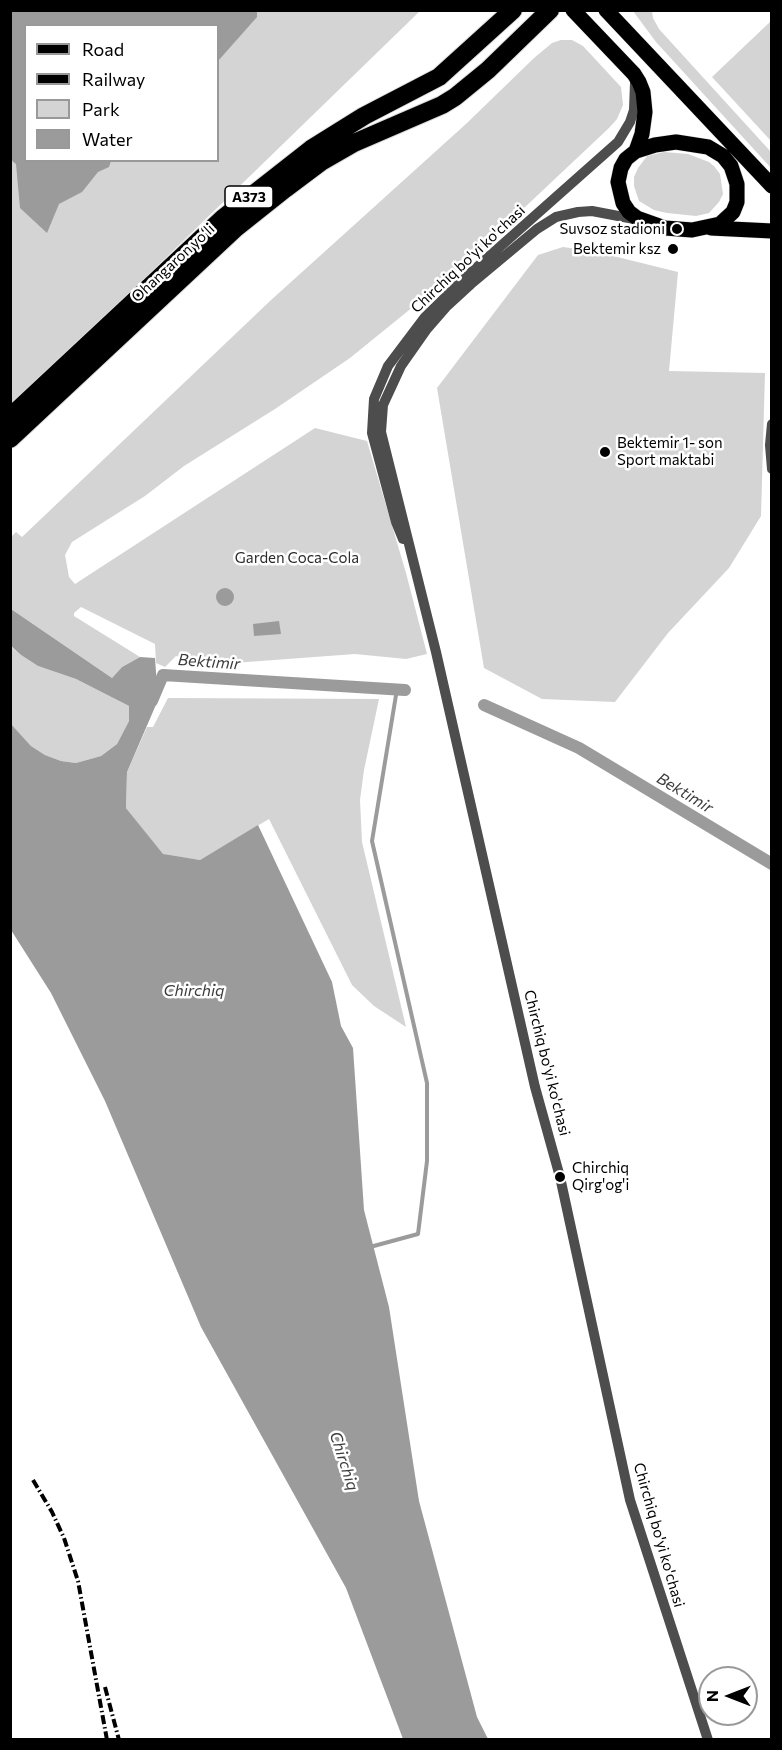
<!DOCTYPE html>
<meta charset="utf-8">
<style>
body{margin:0}
#map{position:relative;width:782px;height:1750px;overflow:hidden;background:#fff;font-family:Commissioner,sans-serif}
canvas{display:block}
.frame{position:absolute;inset:0;border:12px solid #000;pointer-events:none}
.legend{position:absolute;left:24px;top:24px;width:195px;height:138px;box-sizing:border-box;background:#fff;border:2px solid #999;margin:0;padding:8px 10px;list-style:none;font-size:18px;color:#000}
.legend li{display:flex;align-items:center;gap:12px;height:30px}
.legend b{width:30px;border:2px solid #999}
.north{position:absolute;left:698px;top:1666px;width:60px;height:60px;box-sizing:border-box;background:#fff;border:2px solid #999;border-radius:50%;rotate:270deg;font-size:16px;font-weight:700;line-height:24px;text-align:center;color:#000}
.north::after{content:'';display:block;margin:auto;width:21px;height:27px;background:#000;clip-path:polygon(50% 0,100% 100%,50% 72%,0 100%)}
</style>
<div id="map">
<canvas width="782" height="1750"></canvas>
<div class="frame"></div>
<ul class="legend">
<li><b style="height:8px;background:#000"></b>Road</li>
<li><b style="height:8px;background:#000"></b>Railway</li>
<li><b style="height:16px;background:#d4d4d4"></b>Park</li>
<li><b style="height:16px;background:#9b9b9b"></b>Water</li>
</ul>
<div class="north">N</div>
</div>
<script>
const c = document.querySelector('canvas').getContext('2d');
c.lineJoin = 'round';
function paint(path, color) { c.fillStyle = color; c.fill(path, 'evenodd'); }
const shape = rows => new Path2D(rows.map(r => 'M' + r).join(''));
function trace(path, color, width, dash) { c.strokeStyle = color; c.lineWidth = width; c.lineCap = dash ? 'butt' : 'round'; c.setLineDash(dash || []); c.stroke(path); }
function write(font, color, halo, rows, align = 'center') {
  c.font = font + ' Commissioner,sans-serif'; c.lineWidth = 5; c.setLineDash([]); c.textBaseline = 'middle'; c.strokeStyle = halo; c.fillStyle = color; for (const [text, x, y, turn = 0] of rows) {
    c.save(); c.translate(x, y); c.rotate((+turn || 0) * Math.PI / 180); c.textAlign = isNaN(turn) ? turn : align; if (halo) c.strokeText(text, 0, 0); c.fillText(text, 0, 0); c.restore();
  }
}
const green = shape([
 [11,11,420,11,11,408],
 [26,26,218,26,218,160,26,160],
 [633,11,652,11,653,18,659,29,771,152,771,168,656,42],
 [771,21,771,141,712,77],
 [561,40,572,40,583,46,621,87,623,105,617,119,609,128,456,272,350,358,275,409,184,466,145,496,72,542,65,555,69,577,75,584,315,428,367,441,406,573,427,654,406,659,355,654,220,664,203,663,176,656,165,667,156,663,155,644,81,607,74,613,74,616,140,657,122,667,112,678,11,609,11,537,16,532,22,537,270,301,467,123,534,58,552,43],
 [664,152,688,154,709,162,714,166,720,174,723,194,719,202,709,213,696,216,667,213,654,210,639,201,634,186,634,177,638,168,647,156],
 [563,247,593,251,678,272,669,371,765,373,761,516,729,568,668,633,615,702,542,699,484,668,437,388,538,255],
 [10,646,21,655,38,666,76,679,129,706,129,721,117,744,101,756,76,763,61,761,45,755,31,746,11,724],
 [168,698,379,699,364,770,360,800,362,842,406,1027,374,1006,352,985,269,819,200,860,163,855,126,808,127,772,147,727,153,727]
]);
const water = shape([
 [257,10,257,17,218,61,218,26,26,26,26,160,111,161,109,167,98,172,82,192,59,204,47,233,20,208,16,164,10,159,11,11],
 '216 597a9 9 0 1 1 18 0a9 9 0 1 1-18 0Z',
 [11,609,112,678,122,667,140,657,155,658,158,700,127,772,126,808,163,854,200,860,258,825,332,982,341,1026,353,1048,364,1210,389,1307,419,1501,477,1717,488,1739,403,1739,346,1588,201,1327,105,1101,51,993,11,930,11,724,31,746,45,755,61,761,76,763,101,756,117,744,129,721,129,706,76,679,38,666,21,655,11,646],
 [279,621,281,634,254,636,253,624]
]);
const stream = shape([
 [370,1247,418,1234,427,1161,427,1083,372,841,397,689]
]);
const canal = shape([
 [152,701,163,675,405,690],
 [484,705,579,748,772,864]
]);
const minor = shape([
 [634,219,592,211,578,212,556,217,537,229,471,284,447,306,427,329,401,366,383,405,381,432,436,652,535,1087,560,1177,630,1500,708,1740],
 [772,424,770,445,772,469],
 [403,539,396,522,372,433,374,399,388,366,425,317,467,276,618,142,630,122,634,110,635,83]
]);
const major = shape([
 [573,10,634,74,639,82,643,92,645,112,642,134,636,151],
 [606,10,772,186],
 [676,142,708,147,723,156,731,166,737,184,737,202,733,212,720,224,692,230,665,228,637,218,629,212,623,203,618,182,621,168,626,159,636,151,655,145,676,142],
 [711,228,772,231]
]);
const highway = shape([
 [10,417,223,218,311,149,364,116,439,77,513,10],
 [10,439,236,228,285,189,321,162,354,143,442,105,455,97,488,70,550,10]
]);
const rail = shape([
 [33,1480,52,1512,64,1538,78,1581,107,1740],
 [105,1687,119,1740]
]);
const markers = [
 [677,229,6,"#000"],
 [673,249,6,"#000"],
 [605,452,6,"#000"],
 [560,1177,6,"#000"]
];
const shields = [
 [249,197,48]
];
const shieldNames = [
 ["A373",249,197]
];
const poiNames = [
 ["Suvsoz stadioni",665,229],
 ["Bektemir ksz",661,249],
 ["Bektemir 1- son",617,443,"left"],
 ["Sport maktabi",617,460,"left"],
 ["Chirchiq",572,1168,"left"],
 ["Qirg'og'i",572,1185,"left"]
];
const streetNames = [
 ["Chirchiq bo'yi ko'chasi",468,259,-43],
 ["Ohangaron yoʻli",173,263,-43],
 ["Chirchiq bo'yi ko'chasi",547,1063,76],
 ["Chirchiq bo'yi ko'chasi",659,1535,74]
];
const parkNames = [
 ["Garden Coca-Cola",297,558]
];
const waterNames = [
 ["Bektimir",209,662,4],
 ["Bektimir",685,793,31],
 ["Chirchiq",194,991],
 ["Chirchiq",344,1461,72]
];
paint(green, '#d4d4d4');
paint(water, '#9b9b9b');
trace(stream, '#9b9b9b', 4);
trace(canal, '#9b9b9b', 12);
trace(major, '#dbdbdb', 16);
trace(highway, '#dbdbdb', 20);
trace(minor, '#4d4d4d', 10);
trace(major, '#000', 15);
trace(highway, '#000', 18);
trace(rail, '#000', 4, [9, 3, 1.5, 3]);
for (const [x, y, r, color] of markers) { const dot = new Path2D(); dot.arc(x, y, r, 0, 2 * Math.PI); c.fillStyle = color; c.fill(dot); trace(dot, '#fff', 2); }
for (const [x, y, w] of shields) { const box = new Path2D(); box.roundRect(x - w / 2, y - 11, w, 22, 4.5); c.fillStyle = '#fff'; c.fill(box); trace(box, '#000', 1.5); }
write('bold 14px', '#000', null, shieldNames);
write('15px', '#000', '#fff', poiNames, 'right');
write('15px', '#000', '#fff', streetNames);
write('15px', '#2b2b2b', '#fff', parkNames);
write('italic 16px', '#3c3c3c', '#fff', waterNames);
</script>
